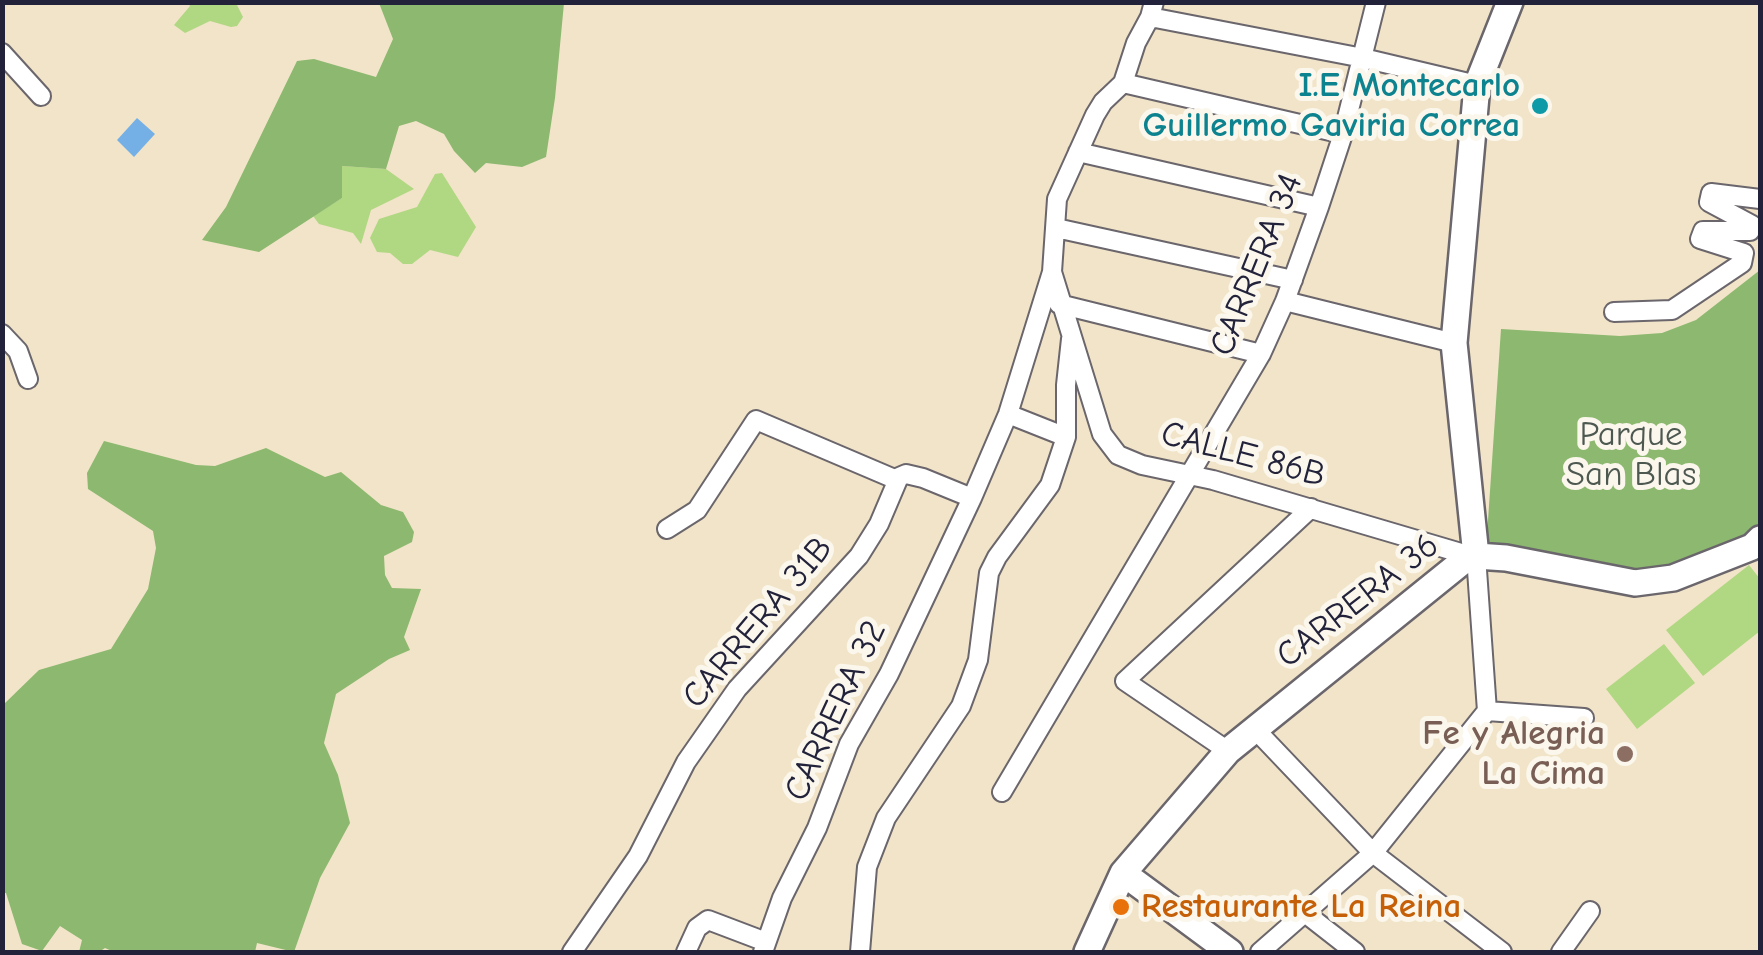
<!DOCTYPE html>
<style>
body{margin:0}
#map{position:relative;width:1763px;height:955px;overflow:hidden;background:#f1e4c8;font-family:"Comic Neue",sans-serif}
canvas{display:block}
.frame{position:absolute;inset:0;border:5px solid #22223b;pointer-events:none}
</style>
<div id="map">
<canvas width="1763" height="955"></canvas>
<div class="frame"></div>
</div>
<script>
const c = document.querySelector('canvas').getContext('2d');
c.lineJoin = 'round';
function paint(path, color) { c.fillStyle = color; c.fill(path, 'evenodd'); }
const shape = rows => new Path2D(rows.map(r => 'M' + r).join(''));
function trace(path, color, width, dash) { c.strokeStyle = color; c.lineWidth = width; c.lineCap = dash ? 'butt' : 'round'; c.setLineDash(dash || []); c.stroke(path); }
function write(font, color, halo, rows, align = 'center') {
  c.font = font + ' "Comic Neue",sans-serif'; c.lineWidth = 10; c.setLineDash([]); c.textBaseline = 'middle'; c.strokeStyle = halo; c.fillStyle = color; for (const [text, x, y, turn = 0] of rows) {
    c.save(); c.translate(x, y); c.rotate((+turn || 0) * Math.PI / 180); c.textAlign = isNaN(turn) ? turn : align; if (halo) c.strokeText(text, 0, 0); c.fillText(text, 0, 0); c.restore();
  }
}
const green = shape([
 [188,3,236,3,243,17,237,26,231,27,210,21,185,33,174,25,190,6],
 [342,166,386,169,414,189,371,210,361,244,353,233,319,224,313,216,342,198],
 [442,173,476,227,458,257,430,250,412,264,403,264,390,253,377,252,370,238,379,219,417,207,435,174],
 [1749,565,1760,579,1760,631,1703,676,1666,630],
 [1664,644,1695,683,1637,729,1606,689]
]);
const forest = shape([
 [379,3,564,3,555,98,546,157,522,167,486,163,475,173,454,151,444,134,416,121,399,126,386,169,342,166,342,198,259,252,202,240,226,207,297,61,314,59,376,77,393,39],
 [1760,270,1760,531,1749,541,1635,578,1486,550,1501,329,1620,336,1662,333,1696,320],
 [104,441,196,465,215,466,266,448,325,477,341,472,381,505,403,512,414,532,412,542,384,556,385,575,392,588,421,589,404,637,410,650,389,659,336,694,324,743,338,775,350,823,320,878,294,952,257,943,255,952,114,952,105,948,99,952,79,952,82,940,60,926,42,951,22,944,6,893,3,893,3,705,39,670,111,649,148,589,156,548,153,531,88,489,87,473]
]);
const water = shape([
 [137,118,155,134,134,157,117,140]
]);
const street = shape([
 [1154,2,1150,17,1136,43,1123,83,1103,102,1095,115,1057,199,1052,272,1102,434,1118,455,1142,465,1213,480,1471,556],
 [1150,17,1363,58,1477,85],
 [2,53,41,96],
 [1123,83,1343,134],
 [1078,152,1319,207],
 [1056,228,1293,280],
 [1285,301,1454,343],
 [1059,304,1261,354],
 [1614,312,1672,310,1742,263,1744,253,1700,239,1703,231,1750,231,1752,225,1709,202,1711,193,1760,199],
 [2,334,18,351,28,379],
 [1008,414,1066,437],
 [667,529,697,510,756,420,897,480],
 [1487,711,1584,718],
 [1254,728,1373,853,1502,952],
 [1228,751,1125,681,1311,508],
 [1002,792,1261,354,1285,301,1319,207,1343,134,1376,2],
 [1305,913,1355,952],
 [572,952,638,856,686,762,737,689,859,556,879,524,899,477,906,474,923,478,972,498,1008,414,1052,272],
 [686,952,697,928,708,920,766,942],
 [763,952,782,898,817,828,849,744,889,674,972,498],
 [860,952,867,867,886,818,961,706,978,660,989,573,997,557,1050,485,1066,437,1066,385,1071,339],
 [1260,952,1373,853,1487,711,1476,556],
 [1561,952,1590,911]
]);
const secondary = shape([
 [1476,556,1454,343,1477,85,1510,2],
 [1123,873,1230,952],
 [1087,952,1123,873,1228,751,1462,562,1476,556,1506,558,1635,583,1673,578,1752,547,1760,539]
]);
const markers = [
 [1540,106,10,"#0f9aa8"],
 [1625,754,10,"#8d6e63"],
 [1121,907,10,"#e8710a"]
];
const cultureNames = [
 ["I.E Montecarlo",1520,86],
 ["Guillermo Gaviria Correa",1520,126]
];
const streetNames = [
 ["CARRERA 34",1257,265,-68],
 ["CALLE 86B",1243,455,15],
 ["CARRERA 36",1358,601,-38],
 ["CARRERA 31B",758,623,-50],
 ["CARRERA 32",836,711,-65]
];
const parkNames = [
 ["Parque",1631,435],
 ["San Blas",1631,475]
];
const educationNames = [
 ["Fe y Alegria",1605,734],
 ["La Cima",1605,774]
];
const foodNames = [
 ["Restaurante La Reina",1141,907]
];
paint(green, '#b0d781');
paint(forest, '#8cb86f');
paint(water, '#74b0e6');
trace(street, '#6a666c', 22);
trace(secondary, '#6a666c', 30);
trace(street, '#fff', 18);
trace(secondary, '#fff', 25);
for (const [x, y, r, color] of markers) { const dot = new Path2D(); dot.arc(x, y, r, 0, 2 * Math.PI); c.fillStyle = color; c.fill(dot); trace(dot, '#fbf7ec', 4); }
write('bold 35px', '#0d838f', '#fbf7ec', cultureNames, 'right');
write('35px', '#22223b', '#fbf7ec', streetNames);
write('35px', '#4d5850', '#fbf7ec', parkNames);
write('bold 35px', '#785e54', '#fbf7ec', educationNames, 'right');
write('bold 35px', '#c56008', '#fbf7ec', foodNames, 'left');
</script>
